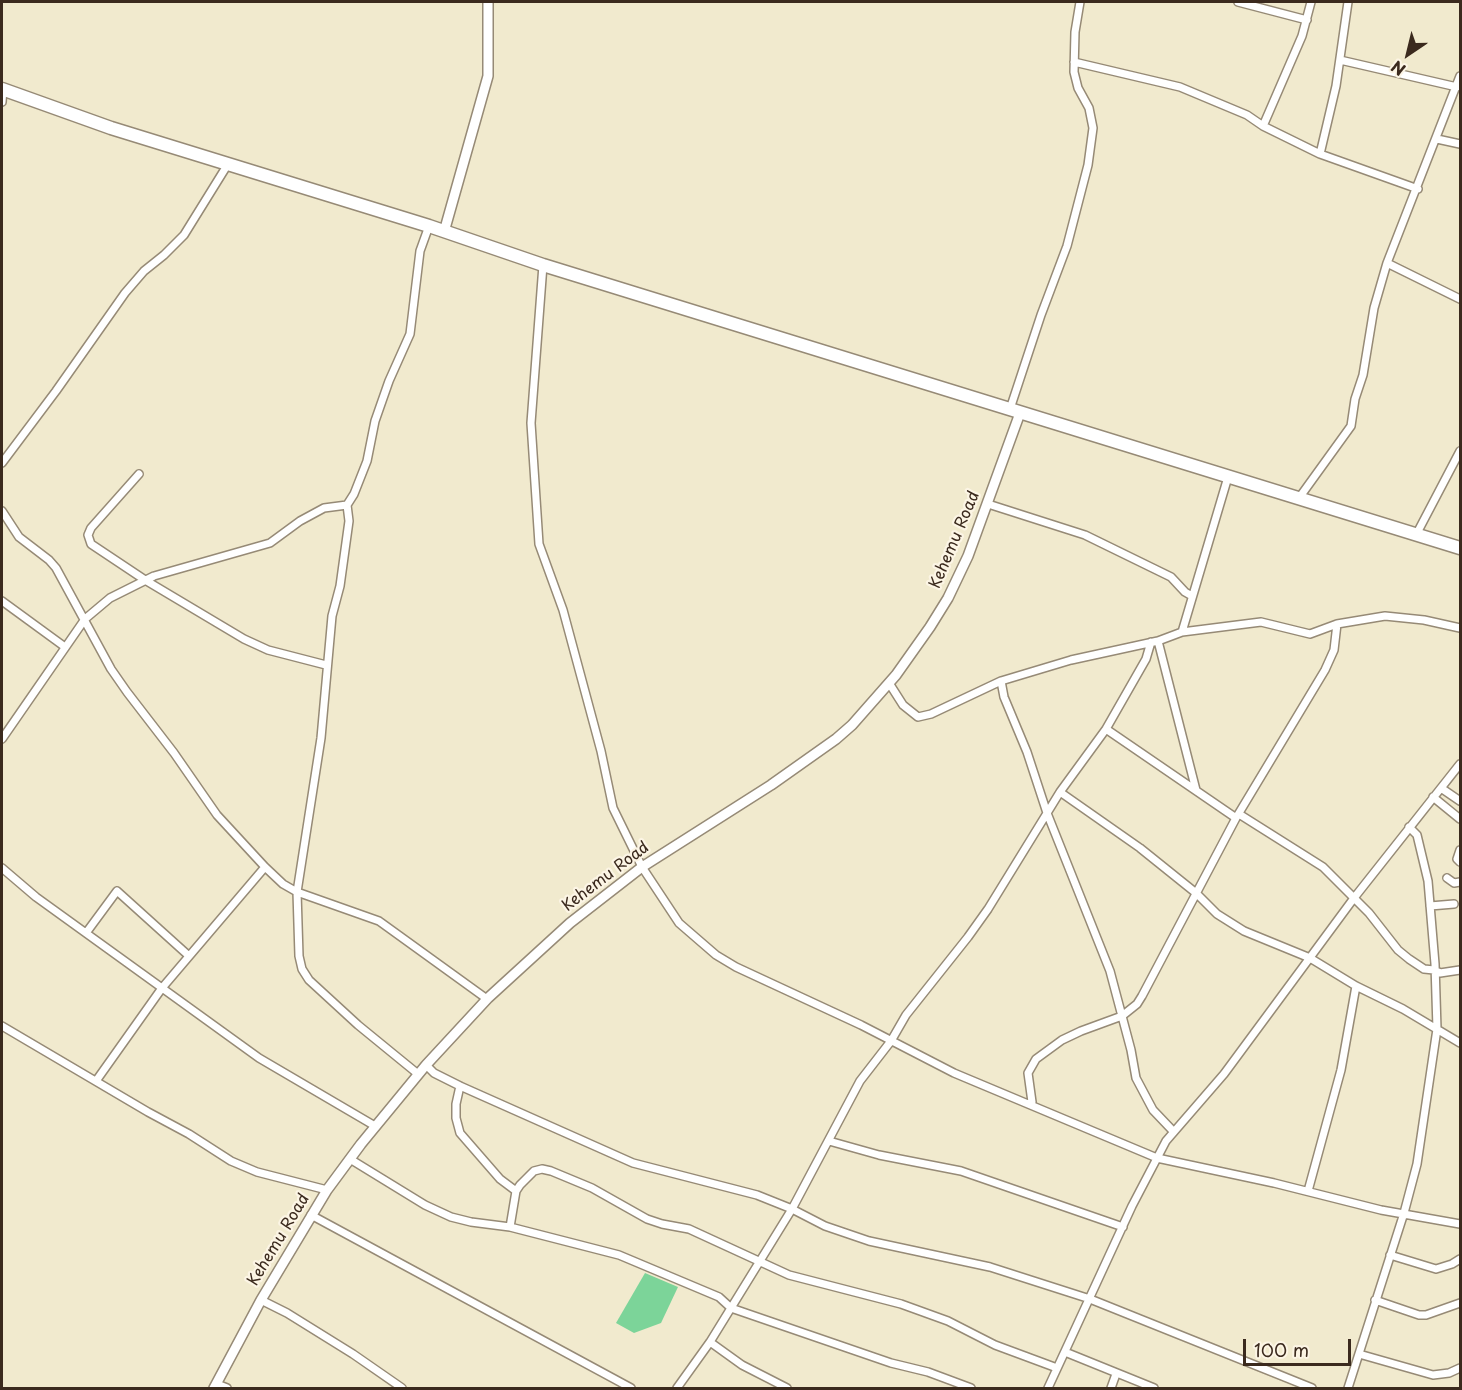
<!DOCTYPE html>
<style>
body{margin:0}
#map{position:relative;width:1462px;height:1390px;overflow:hidden;background:#f1eace;font-family:"Playpen Sans",sans-serif}
canvas{display:block}
.frame{position:absolute;inset:0;border:3px solid #3b2a1e;pointer-events:none}
.north{position:absolute;left:1378px;top:24px;width:60px;height:60px;-webkit-text-stroke:4px #fcf5e5;paint-order:stroke;rotate:215deg;font-size:16px;font-weight:700;line-height:24px;text-align:center;color:#3b2a1e}
.north::after{content:'';display:block;margin:auto;width:21px;height:27px;background:#3b2a1e;clip-path:polygon(50% 0,100% 100%,50% 72%,0 100%)}
.scale{position:absolute;left:1243px;top:1339px;width:108px;height:27px;box-sizing:border-box;border:3px solid #3b2a1e;border-top:0;padding-left:8px;font-size:18px;line-height:21px;white-space:nowrap;color:#3b2a1e;-webkit-text-stroke:4px #fcf5e5;paint-order:stroke}
</style>
<div id="map">
<canvas width="1462" height="1390"></canvas>
<div class="frame"></div>
<div class="north">N</div>
<div class="scale">100 m</div>
</div>
<script>
const c = document.querySelector('canvas').getContext('2d');
c.lineJoin = 'round';
function paint(path, color) { c.fillStyle = color; c.fill(path, 'evenodd'); }
const shape = rows => new Path2D(rows.map(r => 'M' + r).join(''));
function trace(path, color, width, dash) { c.strokeStyle = color; c.lineWidth = width; c.lineCap = dash ? 'butt' : 'round'; c.setLineDash(dash || []); c.stroke(path); }
function write(font, color, halo, rows, align = 'center') {
  c.font = font + ' "Playpen Sans",sans-serif'; c.lineWidth = 4.5; c.setLineDash([]); c.textBaseline = 'middle'; c.strokeStyle = halo; c.fillStyle = color; for (const [text, x, y, turn = 0] of rows) {
    c.save(); c.translate(x, y); c.rotate((+turn || 0) * Math.PI / 180); c.textAlign = isNaN(turn) ? turn : align; if (halo) c.strokeText(text, 0, 0); c.fillText(text, 0, 0); c.restore();
  }
}
const green = shape([
 [645,1273,678,1287,661,1323,634,1333,616,1323]
]);
const street = shape([
 [1238,2,1307,20],
 [1340,60,1457,87],
 [1074,62,1180,87,1247,115,1263,126,1320,154,1418,189],
 [2,102,3,89],
 [1263,126,1302,36,1311,2],
 [1437,139,1460,144],
 [1320,154,1336,86,1348,2],
 [1387,263,1460,299],
 [543,265,531,423,539,544,563,610,601,751,613,808,642,867,679,923,716,955,736,967,861,1025,954,1073,1157,1158,1274,1183,1381,1210,1460,1224],
 [1010,409,1041,315,1067,246,1088,165,1093,128,1089,108,1078,88,1074,72,1075,32,1080,2],
 [2,463,56,391,125,293,144,271,164,255,184,235,228,164],
 [139,474,91,528,88,535,91,544,145,580,244,639,268,650,326,665],
 [1299,498,1351,426,1355,399,1363,375,1374,308,1387,263,1460,76],
 [988,504,1085,535,1171,577,1185,592,1192,596],
 [347,505,349,521,340,586,332,616,321,738,297,892,299,956,302,969,309,980,358,1025,418,1074],
 [2,511,19,537,49,560,56,568,111,669,127,692,174,753,217,815,265,867,283,884,297,892,379,921,487,999],
 [1416,535,1460,451],
 [2,601,65,647],
 [1182,632,1228,477],
 [1158,641,1196,790],
 [1001,681,1004,697,1027,752,1047,813,1110,971,1131,1050,1136,1078,1153,1110,1173,1131],
 [889,683,903,705,918,717,931,714,1001,681,1071,660,1158,641,1182,632,1261,622,1310,634,1337,624,1385,616,1424,620,1460,628],
 [1106,729,1236,818],
 [2,739,85,619,110,598,154,576,270,543,300,521,324,508,347,505,354,494,367,461,375,421,389,381,410,334,420,251,429,226],
 [1441,788,1460,801],
 [1060,792,1140,848,1196,893,1217,914,1244,931,1310,958,1356,986,1403,1009,1460,1043],
 [1433,797,1460,819],
 [1239,814,1323,867,1369,913,1398,950,1409,959,1424,969,1434,970,1440,973,1460,970],
 [1460,850,1457,859,1460,862],
 [2,868,36,897,259,1058,375,1126],
 [1447,878,1454,883,1460,882],
 [1430,906,1454,904],
 [86,933,117,891,189,956],
 [2,1026,148,1112,189,1134,231,1161,257,1172,327,1190],
 [426,1065,434,1073,460,1086,633,1163,757,1195,792,1209,825,1226,869,1241,990,1267,1090,1299,1312,1388],
 [96,1081,162,988,265,867],
 [460,1086,456,1104,456,1118,460,1133,500,1179,516,1191],
 [1031,1105,1032,1102,1028,1073,1036,1059,1062,1040,1081,1031,1122,1016,1137,1004,1142,996,1236,818,1325,670,1334,650,1337,624],
 [829,1141,879,1155,961,1171,1123,1227],
 [350,1159,425,1205,451,1217,471,1222,510,1227,619,1255,719,1297,731,1308,891,1363,928,1372,971,1388],
 [1308,1191,1341,1070,1356,986],
 [311,1215,631,1388],
 [510,1227,516,1191,520,1185,534,1171,542,1169,551,1171,592,1188,647,1219,662,1224,689,1229,789,1275,901,1304,948,1321,995,1345,1057,1368],
 [1390,1255,1436,1269,1452,1264,1460,1259],
 [261,1300,287,1313,353,1354,402,1388],
 [1375,1300,1419,1315,1426,1315,1460,1303],
 [710,1342,742,1365,787,1388],
 [1065,1352,1154,1388],
 [1359,1354,1433,1375,1449,1373,1460,1368],
 [217,1384,227,1388],
 [677,1388,710,1342,792,1209,860,1081,891,1041,906,1015,968,937,988,909,1060,792,1106,729,1146,659,1151,642],
 [1048,1388,1132,1206,1166,1141,1224,1074,1354,898,1460,764],
 [1111,1388,1116,1374],
 [1348,1388,1404,1213,1417,1164,1437,1029,1435,964,1428,881,1417,835,1409,827]
]);
const secondary = shape([
 [444,232,488,76,488,2],
 [214,1388,261,1300,327,1190,361,1144,426,1065,488,998,570,923,642,867,771,785,836,739,852,725,896,675,930,627,948,598,968,556,1020,413]
]);
const highway = shape([
 [2,89,111,128,429,226,543,265,1460,548]
]);
const streetNames = [
 ["Kehemu Road",955,540,-67],
 ["Kehemu Road",606,877,-37],
 ["Kehemu Road",279,1240,-59]
];
paint(green, '#7cd499');
trace(street, '#968a76', 10);
trace(secondary, '#968a76', 12);
trace(highway, '#968a76', 15);
trace(street, '#fff', 7);
trace(secondary, '#fff', 9);
trace(highway, '#fff', 12);
write('16px', '#3b2a1e', '#fcf5e5', streetNames);
</script>
